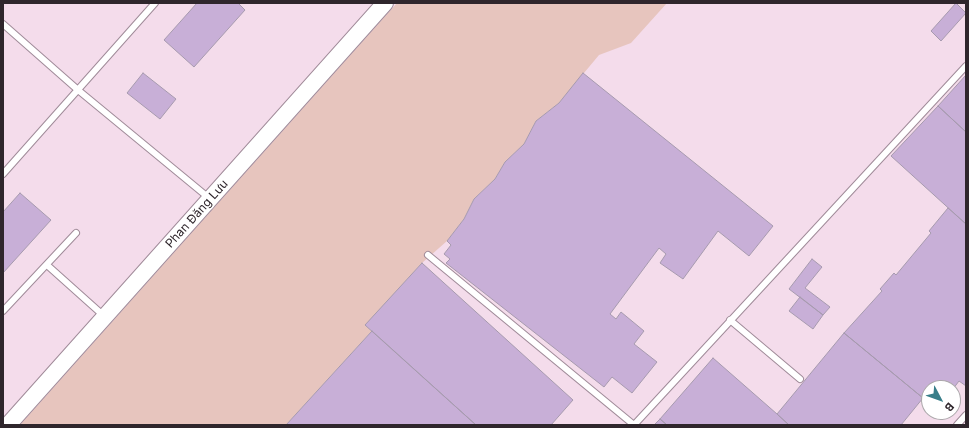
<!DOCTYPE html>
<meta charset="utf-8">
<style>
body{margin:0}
#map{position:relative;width:969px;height:428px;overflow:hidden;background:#f4dceb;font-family:Inter,sans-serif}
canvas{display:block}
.frame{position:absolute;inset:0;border:4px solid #2f262c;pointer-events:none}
.north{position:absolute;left:921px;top:380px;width:40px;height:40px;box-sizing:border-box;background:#fff;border:1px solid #aca8ab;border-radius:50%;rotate:131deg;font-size:11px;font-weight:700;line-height:16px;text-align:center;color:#2f262c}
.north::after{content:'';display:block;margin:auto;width:14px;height:18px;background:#387e89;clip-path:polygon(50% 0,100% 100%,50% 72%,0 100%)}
</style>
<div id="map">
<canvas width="969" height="428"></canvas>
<div class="frame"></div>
<div class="north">B</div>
</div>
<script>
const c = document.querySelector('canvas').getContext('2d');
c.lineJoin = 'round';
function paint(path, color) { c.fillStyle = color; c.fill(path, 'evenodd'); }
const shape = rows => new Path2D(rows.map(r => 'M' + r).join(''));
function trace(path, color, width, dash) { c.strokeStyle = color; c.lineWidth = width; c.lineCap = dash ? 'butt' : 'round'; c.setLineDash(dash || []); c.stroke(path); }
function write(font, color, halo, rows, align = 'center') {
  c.font = font + ' Inter,sans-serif'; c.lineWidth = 3; c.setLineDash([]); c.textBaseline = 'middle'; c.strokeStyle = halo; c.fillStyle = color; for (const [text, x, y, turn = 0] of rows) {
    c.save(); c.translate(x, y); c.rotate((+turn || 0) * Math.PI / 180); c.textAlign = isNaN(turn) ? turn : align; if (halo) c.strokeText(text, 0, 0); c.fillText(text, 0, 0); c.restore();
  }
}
const green = shape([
 [397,3,667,3,631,43,599,55,559,103,536,121,524,144,505,162,495,179,474,199,464,219,447,241,422,263,366,325,372,331,286,425,20,425]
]);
const building = shape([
 [197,3,238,3,245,10,194,67,164,40,197,3],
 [956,3,966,13,941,41,931,31,956,3],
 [143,73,176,99,160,119,127,93,143,73],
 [583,73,773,226,749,256,718,231,683,279,660,263,666,254,659,248,610,314,616,319,621,312,644,331,634,344,657,362,632,393,612,377,604,387,446,263,450,259,444,254,451,245,447,241,464,219,474,199,495,179,505,162,524,144,536,121,559,103,583,73],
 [966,75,966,132,938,106,966,75],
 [938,106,966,132,966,224,891,156,938,106],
 [20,193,51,220,3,273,3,212,20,193],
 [948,208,966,224,966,386,959,381,953,389,929,388,929,403,844,333,882,291,880,289,894,273,896,275,931,233,929,231,948,208],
 [812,259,822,267,805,288,830,307,823,315,789,289,812,259],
 [422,263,573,400,551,425,476,425,365,325,422,263],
 [800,297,823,315,813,329,789,311,800,297],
 [372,331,476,425,286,425,372,331],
 [844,333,923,398,901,425,789,425,777,414,844,333],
 [713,358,777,414,789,425,667,425,660,419,713,358],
 [660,419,667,425,654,425,660,419]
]);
const service = shape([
 [3,24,78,90,209,198],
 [3,174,155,3],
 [428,255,634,425],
 [47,265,104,316],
 [3,311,76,233],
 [730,320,800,379],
 [634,425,966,66],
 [957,425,966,415]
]);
const tertiary = shape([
 [8,425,385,3]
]);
const streetNames = [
 ["Phan Đăng Lưu",197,214,-48]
];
paint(green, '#e7c5be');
paint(building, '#c8afd7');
trace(building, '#a69aae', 1);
trace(service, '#a08b99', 8);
trace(tertiary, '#a08b99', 18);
trace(service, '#fff', 6);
trace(tertiary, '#fff', 16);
write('12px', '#2f262c', '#fff', streetNames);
</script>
